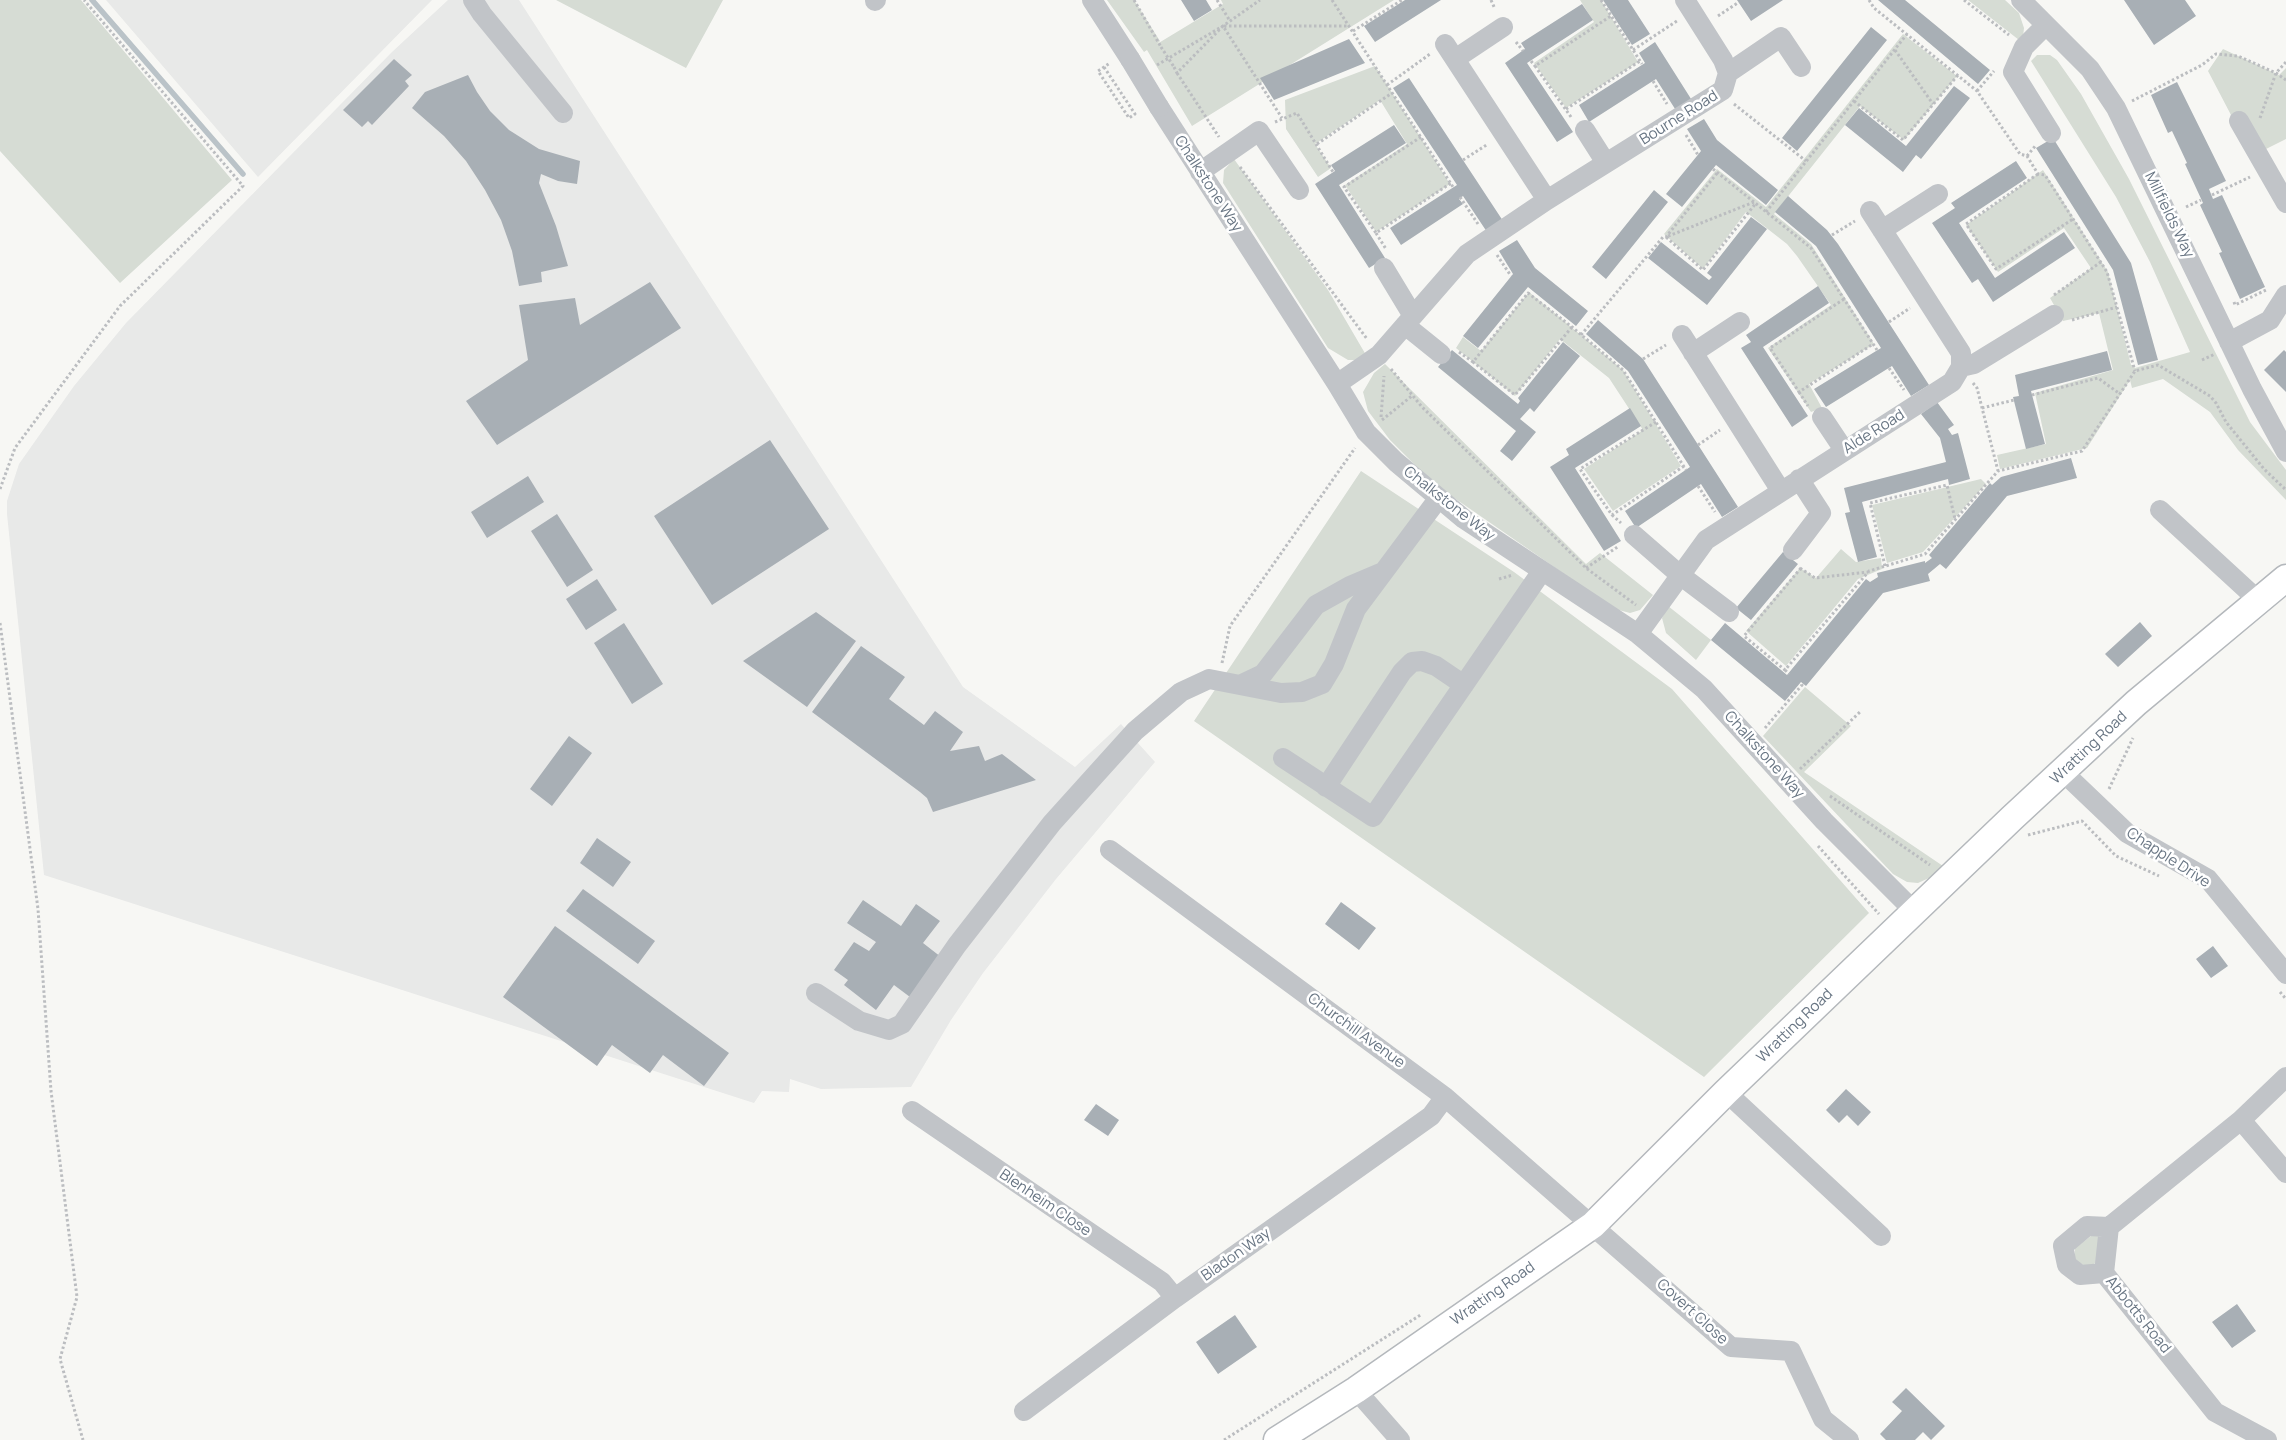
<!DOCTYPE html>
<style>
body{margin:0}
canvas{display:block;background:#f7f7f4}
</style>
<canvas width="2286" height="1440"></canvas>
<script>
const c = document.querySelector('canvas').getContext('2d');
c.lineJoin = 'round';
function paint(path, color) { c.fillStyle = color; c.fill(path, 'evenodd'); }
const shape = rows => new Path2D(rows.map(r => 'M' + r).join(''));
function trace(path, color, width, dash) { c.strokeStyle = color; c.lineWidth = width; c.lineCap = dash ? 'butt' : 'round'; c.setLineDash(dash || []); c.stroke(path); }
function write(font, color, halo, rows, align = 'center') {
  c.font = font + ' Manrope,sans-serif'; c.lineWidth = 5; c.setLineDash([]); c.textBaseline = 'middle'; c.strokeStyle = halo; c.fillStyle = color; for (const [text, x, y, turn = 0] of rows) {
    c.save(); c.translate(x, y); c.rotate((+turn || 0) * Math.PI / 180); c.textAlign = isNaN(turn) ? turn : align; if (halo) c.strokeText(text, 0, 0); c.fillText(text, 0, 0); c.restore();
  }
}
const built = shape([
 [106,0,432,0,258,177],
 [448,0,519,0,963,687,1075,767,1121,724,1155,762,1056,879,983,973,951,1020,911,1087,821,1089,790,1079,789,1092,762,1091,754,1103,44,875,7,514,7,501,19,464,74,386,126,323,392,52]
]);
const green = shape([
 [0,0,81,0,232,180,120,283,0,151],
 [556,0,723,0,686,68],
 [1107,0,1134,0,1160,41,1157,44,1223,4,1221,0,1394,0,1192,126,1147,50,1144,52],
 [1580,0,1601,0,1638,62,1566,108,1534,63,1594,22],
 [1968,0,2005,0,2019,13,2024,28,2023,37,2019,40],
 [1903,34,1957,76,1904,140,1860,106,1774,214,1811,244,1874,344,1809,384,1822,408,1811,412,1768,348,1831,305,1797,256,1787,244,1746,212,1703,269,1664,234,1717,169,1766,207],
 [2223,49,2279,75,2286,68,2286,139,2260,152,2231,115,2208,71],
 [2037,55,2050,55,2057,60,2081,94,2129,179,2250,422,2286,470,2286,500,2238,450,2210,412,2163,379,2132,388,2130,380,2087,448,2000,469,1997,455,2046,444,2035,393,2113,370,2099,313,2063,321,2050,298,2091,268,2064,228,1998,272,1966,225,2043,170,2108,272,2131,365,2134,365,2135,368,2190,352,2150,262,2116,197,2031,61],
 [1375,66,1450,184,1376,232,1345,185,1407,144,1380,100,1315,144,1331,168,1318,177,1286,129,1285,100],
 [1234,159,1328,290,1366,355,1358,360,1348,360,1328,348,1223,183,1224,170],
 [1529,292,1623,370,1681,466,1613,511,1584,469,1643,430,1609,378,1560,339,1515,396,1456,348,1463,337,1481,351],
 [1385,364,1586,564,1600,553,1653,595,1640,610,1630,613,1615,609,1434,484,1390,440,1368,411,1363,392,1374,373],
 [1361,471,1514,572,1672,689,1869,913,1704,1077,1194,721],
 [1981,479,1986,484,1923,552,1887,563,1872,505],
 [1841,549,1856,562,1881,558,1882,569,1858,579,1786,666,1746,631,1800,568,1816,578],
 [1668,606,1711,640,1696,660,1666,633,1662,618],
 [1805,687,1851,726,1804,772,1943,866,1929,878,1918,883,1907,882,1893,874,1763,736],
 [2095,1233,2101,1238,2099,1260,2089,1268,2074,1260,2075,1248]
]);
const stream = shape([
 [92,0,243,174]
]);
const building = shape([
 [1181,0,1206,0,1212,10,1194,21],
 [1405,0,1441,0,1375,42,1364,26],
 [1603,0,1628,0,1650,34,1632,45],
 [1737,0,1783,0,1751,21],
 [1878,0,1905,0,1990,70,1978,84],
 [2124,0,2185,0,2196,16,2154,45],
 [1582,4,1593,20,1527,63,1573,132,1557,142,1505,63,1525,49,1521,43],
 [1871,27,1887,40,1797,151,1782,138],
 [1349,39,1365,63,1274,100,1260,78],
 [1655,42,1693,102,1677,112,1656,79,1589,122,1579,105,1645,63,1639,53],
 [394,59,412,75,405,81,409,86,372,125,368,121,362,127,343,110],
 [468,75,477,92,490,111,509,130,539,149,580,161,577,184,558,181,541,174,539,183,556,226,568,266,541,272,542,282,519,286,512,251,501,220,485,190,466,161,444,136,412,108,425,92],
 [1409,78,1505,224,1489,235,1463,196,1459,199,1463,204,1401,245,1390,228,1457,185,1393,88],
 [2177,82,2226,181,2209,189,2213,199,2222,195,2265,287,2240,299,2219,253,2222,252,2200,205,2203,203,2185,164,2187,163,2172,131,2168,133,2151,95],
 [1954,86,1970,98,1921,159,1916,155,1903,172,1845,125,1859,108,1906,146],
 [1704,119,1717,140,1778,190,1766,205,1716,165,1682,207,1666,194,1701,151,1687,129],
 [1394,125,1406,143,1339,185,1385,258,1369,268,1315,184,1335,171,1331,165],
 [2053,138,2131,263,2158,360,2138,365,2113,270,2036,148],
 [2016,161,2027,178,1959,223,1995,278,2064,232,2075,248,1993,302,1978,279,1972,283,1932,223,1955,208,1951,203],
 [1654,190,1668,202,1606,279,1592,267],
 [1788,196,1827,230,1838,244,1929,385,1911,396,1892,366,1826,407,1814,389,1881,348,1816,246,1775,212],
 [1751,217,1767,229,1707,305,1648,258,1661,242,1709,280,1712,277,1707,273],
 [1517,240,1535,268,1588,311,1576,326,1528,287,1478,348,1463,336,1513,274,1499,251],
 [650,282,681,328,497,445,466,401,528,360,519,305,575,298,580,325],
 [1818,286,1829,303,1763,347,1808,416,1792,427,1741,348,1751,342,1746,335],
 [1598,320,1643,359,1738,507,1722,517,1701,484,1636,528,1625,511,1690,467,1628,371,1586,334],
 [1563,342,1580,356,1534,412,1530,408,1520,419,1536,432,1512,461,1500,451,1516,431,1438,367,1452,350,1518,404,1520,401,1518,398],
 [2284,350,2286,352,2286,392,2264,370],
 [2107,351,2112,370,2031,391,2045,444,2026,449,2013,397,2019,396,2015,375],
 [1937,402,1954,425,1948,429,1952,435,1958,433,1970,479,1949,485,1948,479,1862,502,1877,557,1858,562,1845,513,1850,512,1844,488,1946,462,1940,438,1921,414],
 [1630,408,1641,426,1575,468,1621,541,1604,551,1550,467,1569,455,1566,449],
 [770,440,829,529,712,605,654,516],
 [2071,458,2077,478,2007,496,1946,569,1940,564,1928,574,1930,581,1883,593,1806,686,1801,682,1785,701,1711,640,1725,623,1787,675,1866,579,1870,582,1878,577,1877,573,1925,561,1925,563,1932,558,1929,555,1990,483,1992,485,2001,477],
 [528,476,544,502,487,538,471,512],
 [557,514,593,570,567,587,531,531],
 [1783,552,1798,564,1751,620,1736,608],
 [597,579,617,610,586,630,566,599],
 [816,612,856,641,807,707,743,661],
 [2140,622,2152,636,2118,667,2105,654],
 [624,623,663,684,632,704,594,643],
 [861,646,905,677,889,699,924,725,935,711,963,732,950,751,979,746,985,761,1002,754,1036,780,933,812,927,798,920,792,812,712],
 [569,736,592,753,552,806,530,789],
 [597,838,631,862,613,887,580,863],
 [583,889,655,941,638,964,566,911],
 [863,900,901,926,916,904,940,921,923,943,941,957,910,997,894,985,876,1010,844,985,848,980,834,970,854,942,869,951,876,942,847,923],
 [1341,902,1376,928,1359,950,1325,924],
 [555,926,729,1053,704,1086,663,1055,650,1073,612,1045,597,1066,503,997],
 [2213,946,2228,966,2211,978,2196,959],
 [1846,1089,1871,1112,1858,1126,1847,1115,1839,1123,1826,1110],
 [1096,1104,1119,1120,1108,1136,1084,1120],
 [2237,1304,2256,1331,2232,1348,2212,1322],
 [1235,1315,1257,1347,1218,1374,1196,1342],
 [1906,1388,1945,1426,1931,1440,1923,1432,1915,1440,1886,1440,1880,1434,1902,1411,1892,1402]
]);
const path = shape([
 [1134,0,1161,47],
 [1217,0,1230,21],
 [1332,0,1453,187],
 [1491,0,1495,9],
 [1601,0,1642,64],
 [1869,0,1874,8,1977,91,2020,154,2027,156,2038,174,2045,175,2107,272,2135,371],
 [1964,0,2009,35],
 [1718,16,1739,2],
 [1224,26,1350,26],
 [1353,31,1402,0],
 [1516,42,1523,51],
 [1633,50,1677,21],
 [1895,50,1933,104],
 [1531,61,1535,66],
 [1157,65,1223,26,1260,0],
 [1104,67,1135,114,1129,118,1098,71,1110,63],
 [1174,67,1177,73,1223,26,1282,118],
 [1177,73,1219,137],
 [1653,81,1667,104],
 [1387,85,1430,54],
 [1977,91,1994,71],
 [1854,101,1903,140,1958,75],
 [2132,101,2202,65,2216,54,2238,56,2276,73,2286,80],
 [1734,104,1806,161],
 [1566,109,1640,61],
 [1571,117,1535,66,1611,16],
 [2260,118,2276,73,2286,62],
 [1275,122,1297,113,1333,172],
 [1686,135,1698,155],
 [1421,137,1344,187,1376,233,1451,183],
 [1317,144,1392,93],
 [2027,156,2036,145],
 [1463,160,1488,144],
 [1240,167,1367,339],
 [1713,169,1811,248,1877,350],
 [2038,174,1966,224,1996,269,2073,219],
 [2212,195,2250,177],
 [1460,197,1478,224],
 [1754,202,1666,237,1703,270,1756,203],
 [2186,207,2201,200],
 [1766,212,1907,34],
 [1376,233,1386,249],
 [1832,235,1855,221],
 [1497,255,1511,276],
 [2054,295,2101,262],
 [1844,299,1770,348,1799,392,1873,344],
 [2234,302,2235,305,2266,290],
 [2072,320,2117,307],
 [1889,322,1910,308],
 [1572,327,1515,395,1473,362,1528,293,1572,327,1623,370,1686,470],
 [1581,335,1663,237,1666,237,1718,172],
 [1459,352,1473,362],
 [1643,359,1666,345],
 [2202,360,2215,354],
 [1889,368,1904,390],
 [1391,369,1422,407,1586,568,1636,605],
 [1973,383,1977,388,1998,471],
 [1799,392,1808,406],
 [2032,395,2098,378,2120,394],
 [1982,408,2014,400],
 [1381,417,1384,376],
 [1382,420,1413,395],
 [1656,422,1580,469,1612,515,1684,466],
 [1698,445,1720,430],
 [1698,486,1715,512],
 [0,489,15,448,120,306,243,186,84,0],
 [1612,515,1621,523],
 [1885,566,1870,503,1947,485,1955,519],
 [1586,568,1619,546],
 [1800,568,1815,578,1868,572],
 [1801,568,1744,636,1785,670,1869,571,1925,554,1998,471,2082,451,2135,371,2158,365,2210,396,2216,403,2226,422,2264,469,2286,490],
 [1499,579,1513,575],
 [0,623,38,909,51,1091,77,1297,60,1359,83,1440],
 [1222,663,1230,626,1355,448],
 [1785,670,1789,674],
 [1765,728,1802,685,1800,683],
 [1800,769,1861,711],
 [2109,789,2133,738],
 [1830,796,1930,865],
 [2028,835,2082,821,2116,856,2159,876],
 [1818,846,1879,914],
 [2280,992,2286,999],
 [1224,1440,1422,1314]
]);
const minor = shape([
 [473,0,482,14,563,113],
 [1092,0,1130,59],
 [2021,0,2090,69,2116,108,2252,389,2286,452],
 [875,1,876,0],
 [2046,25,2024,47,2013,72,2051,133],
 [1445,44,1547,200],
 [1455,59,1503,27],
 [1728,73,1781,37,1801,67],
 [1159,107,1337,384,1366,432,1396,462,1464,519,1638,634,1704,689,1824,821,1915,912],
 [2239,121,2286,203],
 [1585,130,1606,163],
 [1200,172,1259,131,1299,190],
 [1870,211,1961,353,1961,367],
 [1882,230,1938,194],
 [1384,268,1413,316],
 [1405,325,1441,354],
 [1682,335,1781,491],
 [2229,342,2270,320,2286,295],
 [1693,353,1740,322],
 [1337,384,1379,355,1467,254,1547,200,1723,90,1728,73,1723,60,1685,0],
 [1822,417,1844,450],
 [2160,510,2259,601],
 [1634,535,1680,575,1729,612],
 [1793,550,1821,513,1799,479],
 [1638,634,1706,540,1952,382,1961,367,1974,364,2054,315],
 [1242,684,1263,674,1316,605,1350,586,1383,572],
 [1283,758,1373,817,1542,571],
 [2063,772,2127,833,2208,879,2286,974],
 [1326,787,1402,672,1412,662,1422,661,1436,666,1464,685],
 [1110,850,1445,1097,1731,1347,1791,1351,1823,1419,1849,1440],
 [816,993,859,1021,889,1030,902,1024,957,945,1052,823,1135,731,1181,692,1209,679,1281,693,1302,692,1322,684,1334,664,1356,609,1438,499],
 [1726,1092,1881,1236],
 [912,1111,1162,1282,1175,1298],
 [2241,1120,2286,1173],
 [2104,1273,2080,1275,2067,1265,2063,1246,2087,1226,2109,1227],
 [1356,1390,1400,1440],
 [1024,1411,1175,1298,1431,1116,1445,1097],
 [2267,1440,2215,1412,2104,1273,2109,1227,2241,1120,2286,1077]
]);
const major = shape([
 [1277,1440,1356,1390,1593,1225,1726,1092,2012,818,2136,703,2286,578]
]);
const pathBridge = shape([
 [1161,47,1174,67]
]);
const minorBridge = shape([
 [1130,59,1159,107]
]);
const streetNames = [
 ["Bourne Road",1679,118,-32],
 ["Chalkstone Way",1208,184,57],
 ["Millfields Way",2169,215,64],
 ["Alde Road",1874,432,-32],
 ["Chalkstone Way",1449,504,38],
 ["Wratting Road",2089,748,-43],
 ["Chalkstone Way",1764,755,48],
 ["Chapple Drive",2168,858,33],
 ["Wratting Road",1795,1026,-44],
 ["Churchill Avenue",1356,1031,36],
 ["Blenheim Close",1045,1203,34],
 ["Bladon Way",1236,1255,-35],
 ["Wratting Road",1493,1294,-35],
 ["Covert Close",1692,1312,42],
 ["Abbotts Road",2138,1315,51]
];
paint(built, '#e8e9e8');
paint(green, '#d6dcd4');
trace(stream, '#bac3c8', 5.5);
paint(building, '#a8afb5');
trace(major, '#b4b8bc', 29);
trace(path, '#bbbdc0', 3, [2.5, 2.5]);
trace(minor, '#c1c4c8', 20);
trace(major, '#fff', 26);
trace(pathBridge, '#bbbdc0', 3, [2.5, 2.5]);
trace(minorBridge, '#c1c4c8', 20);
write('15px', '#687583', '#fff', streetNames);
</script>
